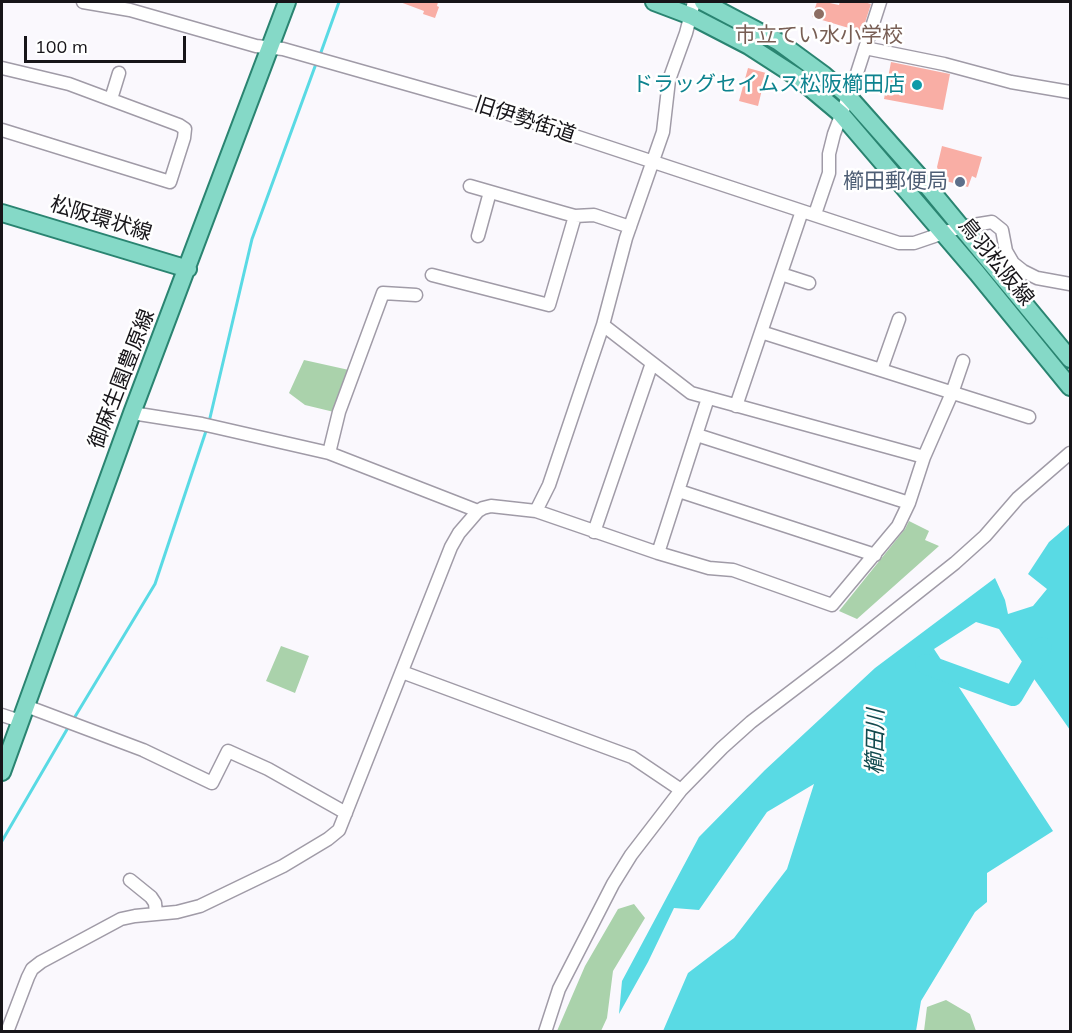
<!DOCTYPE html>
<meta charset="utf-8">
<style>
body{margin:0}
#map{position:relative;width:1072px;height:1033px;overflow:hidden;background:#faf8fd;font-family:Mulish,sans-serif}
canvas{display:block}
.frame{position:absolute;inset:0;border:3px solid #171519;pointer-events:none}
.scale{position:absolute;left:24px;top:36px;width:162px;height:27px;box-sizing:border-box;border:3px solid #171519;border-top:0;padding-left:8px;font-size:18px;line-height:21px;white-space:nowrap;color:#171519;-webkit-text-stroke:4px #fff;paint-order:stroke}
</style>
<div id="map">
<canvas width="1072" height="1033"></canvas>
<div class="frame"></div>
<div class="scale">100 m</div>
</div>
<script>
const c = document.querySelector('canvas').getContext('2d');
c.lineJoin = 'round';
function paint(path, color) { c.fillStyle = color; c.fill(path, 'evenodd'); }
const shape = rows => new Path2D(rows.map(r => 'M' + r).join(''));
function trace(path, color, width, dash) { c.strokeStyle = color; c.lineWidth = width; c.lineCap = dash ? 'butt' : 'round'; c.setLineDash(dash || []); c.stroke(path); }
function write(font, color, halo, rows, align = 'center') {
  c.font = font + ' Mulish,"Noto Sans JP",sans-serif'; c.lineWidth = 5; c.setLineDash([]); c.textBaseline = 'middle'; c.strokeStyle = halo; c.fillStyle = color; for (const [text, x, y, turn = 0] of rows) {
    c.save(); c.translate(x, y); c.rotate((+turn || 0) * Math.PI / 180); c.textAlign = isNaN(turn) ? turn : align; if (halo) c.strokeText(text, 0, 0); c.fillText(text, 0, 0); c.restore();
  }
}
const green = shape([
 [304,360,349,370,334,412,305,405,289,393],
 [909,521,929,531,925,540,939,546,857,619,839,611,905,529],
 [281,646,309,656,295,693,266,681],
 [634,904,645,918,613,971,607,1018,601,1031,557,1031,585,966,618,909],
 [946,1000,970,1014,976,1031,924,1031,927,1007]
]);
const water = shape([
 [1070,524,1070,730,999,629,976,622,934,649,1053,831,987,873,987,902,975,912,921,1001,916,1031,663,1031,688,973,734,938,787,869,814,784,767,812,699,910,674,908,648,962,619,1014,622,981,699,837,765,770,875,668,995,578,1005,600,1008,614,1033,606,1047,589,1028,574,1049,542]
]);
const stream = shape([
 [320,55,339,2],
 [209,422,252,239,317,61],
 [73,720,155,584,207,428],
 [2,841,69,726]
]);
const river = shape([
 [925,664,1013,696,1042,647]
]);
const building = shape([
 [400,2,438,2,437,6,439,7,435,18,423,14,424,11],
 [817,2,825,2,839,5,840,2,864,2,871,4,862,32,812,17],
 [891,62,950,74,943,110,884,99],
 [748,68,766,73,758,106,739,101],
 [942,146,982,157,976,178,972,176,968,187,946,181,940,175,937,167]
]);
const minor = shape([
 [83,2,130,10,256,46,283,49,484,106,899,243,914,243,961,227,992,222,1002,230,1006,251,1013,263,1023,271,1037,278,1070,284],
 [865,48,944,64,1011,82,1070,92],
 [2,68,69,84,179,125,185,129,184,138,170,182,2,130],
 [111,99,119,73],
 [470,186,564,213,575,216,594,215,630,227],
 [815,214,829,173,829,154,834,134,857,73,880,2],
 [478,236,490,192],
 [781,274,809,283],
 [432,275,549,305,575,216],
 [761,332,1029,417],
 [881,370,899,319],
 [736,406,802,211],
 [132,413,202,424,329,453,478,511],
 [697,435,909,503],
 [329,453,339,412,383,293,416,295],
 [924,457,952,393,963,361],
 [679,491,875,555],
 [536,511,549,485,603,325,626,238,663,132,669,80,686,33,694,2],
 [594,532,652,363],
 [658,553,708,398],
 [402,672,632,757,681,790],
 [26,706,143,750,212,783,228,751,268,769,346,813],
 [2,715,20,721],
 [130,880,151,897,155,903,156,914],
 [7,1032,28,977,32,969,41,962,121,919,135,916,177,912,200,906,283,866,328,839,339,830,451,547,459,533,478,511,483,508,491,506,536,511,658,553,709,568,733,570,832,605,898,526,909,503,924,457,691,393,603,325],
 [545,1032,559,989,613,884,631,855,681,790,722,748,751,722,839,655,955,563,985,536,1018,498,1070,453]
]);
const major = shape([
 [654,2,691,16,749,46,797,77,841,114,977,273,1070,387],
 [703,2,779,42,824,75,848,96,919,176,1070,359],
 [2,213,188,269],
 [2,772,132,413,287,2]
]);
const markers = [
 [819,14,6,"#8d6e63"],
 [917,85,6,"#0f9aa8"],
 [960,182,6,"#5c6f8a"]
];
const educationNames = [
 ["市立てい水小学校",819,36]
];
const cultureNames = [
 ["ドラッグセイムス松阪櫛田店",905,85]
];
const streetNames = [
 ["旧伊勢街道",525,120,18],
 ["松阪環状線",101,219,17],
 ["鳥羽松阪線",996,262,51],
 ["御麻生園豊原線",122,379,-69]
];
const serviceNames = [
 ["櫛田郵便局",948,182]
];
const waterNames = [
 ["櫛田川",876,742,-89]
];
paint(green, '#aad2ab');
paint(water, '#59dae4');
trace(stream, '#59dae4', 3);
trace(river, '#59dae4', 20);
paint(building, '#f9aea5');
trace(minor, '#a09ba7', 15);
trace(major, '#2a8471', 20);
trace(minor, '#fff', 12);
trace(major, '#85d9c7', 16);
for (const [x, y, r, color] of markers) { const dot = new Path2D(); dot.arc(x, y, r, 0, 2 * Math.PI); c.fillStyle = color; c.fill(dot); trace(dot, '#fff', 2); }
write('21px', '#785e54', '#fff', educationNames);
write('21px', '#0d838f', '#fff', cultureNames, 'right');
write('21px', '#171519', '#fff', streetNames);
write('21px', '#4e5e75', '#fff', serviceNames, 'right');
write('italic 22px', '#124b4f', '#fff', waterNames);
</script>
